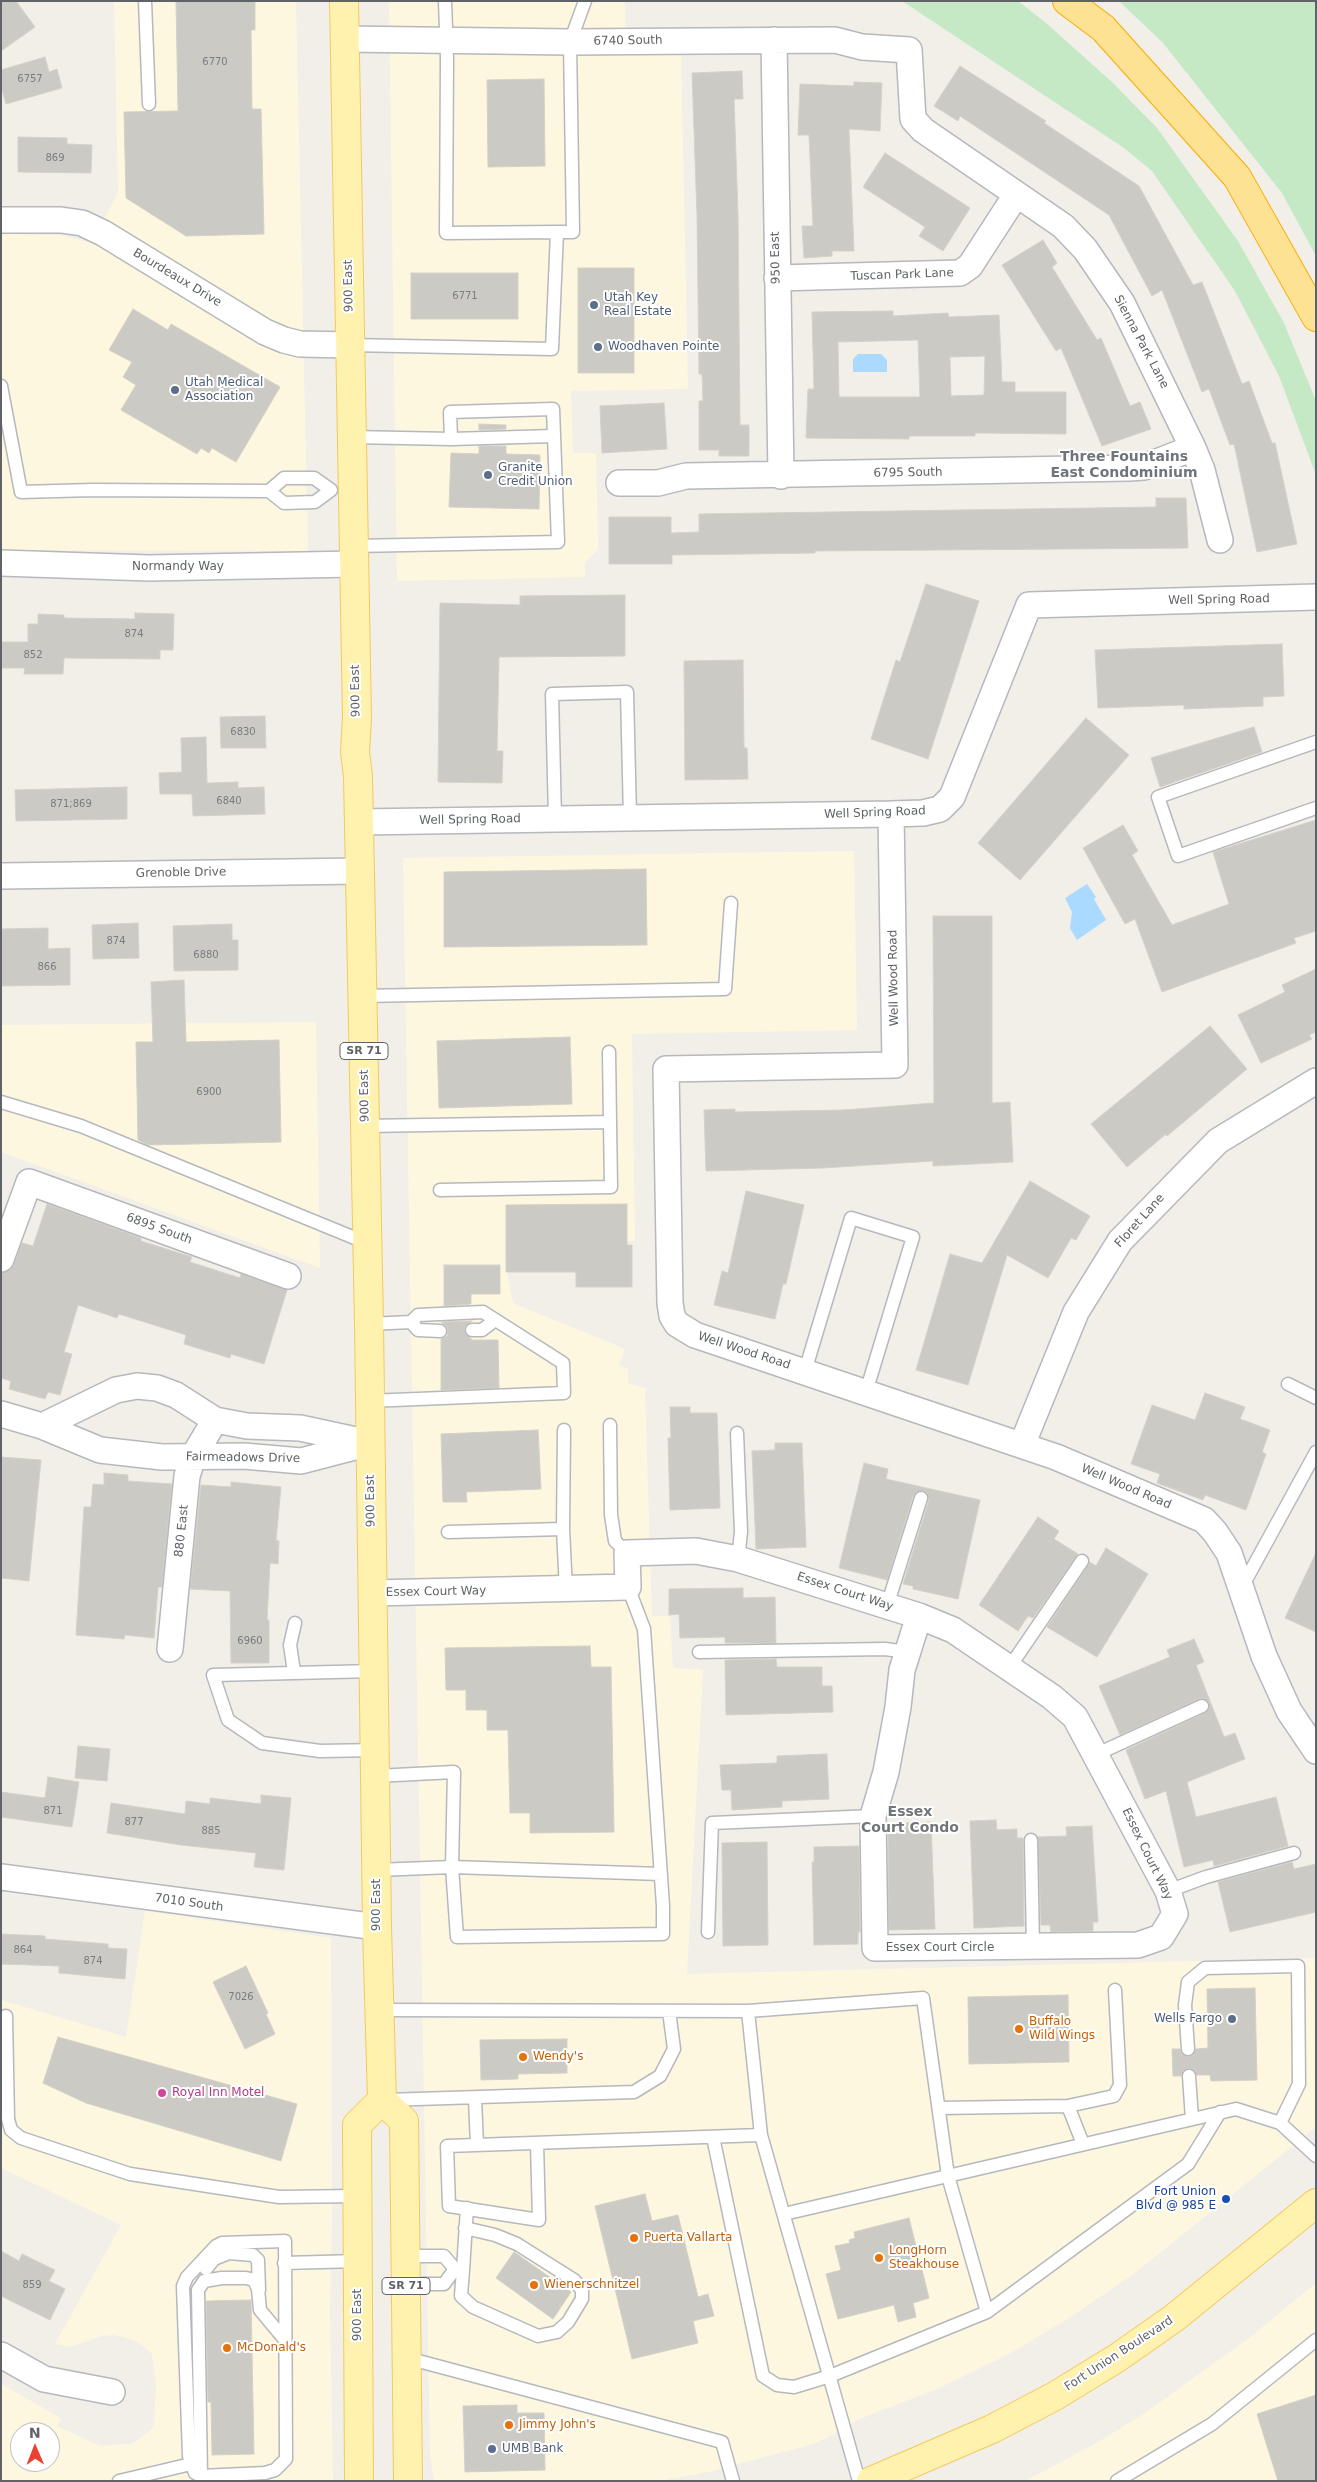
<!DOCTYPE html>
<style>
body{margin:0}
#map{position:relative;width:1317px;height:2482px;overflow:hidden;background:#f1efe8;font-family:"DejaVu Sans",sans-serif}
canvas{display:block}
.frame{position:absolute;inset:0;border:2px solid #5f6368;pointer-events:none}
.north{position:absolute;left:10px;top:2422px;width:50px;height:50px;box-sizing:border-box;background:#fff;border:1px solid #bfc1c3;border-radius:50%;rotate:359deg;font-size:14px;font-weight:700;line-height:20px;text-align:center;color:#5f6368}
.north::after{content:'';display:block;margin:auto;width:18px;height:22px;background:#ea4335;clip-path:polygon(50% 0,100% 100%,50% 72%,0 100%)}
</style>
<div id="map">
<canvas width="1317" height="2482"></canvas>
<div class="frame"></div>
<div class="north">N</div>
</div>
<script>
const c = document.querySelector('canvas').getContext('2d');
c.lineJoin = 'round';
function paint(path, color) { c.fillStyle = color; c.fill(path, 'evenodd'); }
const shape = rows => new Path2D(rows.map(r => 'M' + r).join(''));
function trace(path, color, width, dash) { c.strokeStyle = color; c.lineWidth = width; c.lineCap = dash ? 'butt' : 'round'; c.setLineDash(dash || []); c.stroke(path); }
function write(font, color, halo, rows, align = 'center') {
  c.font = font + ' "DejaVu Sans",sans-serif'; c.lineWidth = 4; c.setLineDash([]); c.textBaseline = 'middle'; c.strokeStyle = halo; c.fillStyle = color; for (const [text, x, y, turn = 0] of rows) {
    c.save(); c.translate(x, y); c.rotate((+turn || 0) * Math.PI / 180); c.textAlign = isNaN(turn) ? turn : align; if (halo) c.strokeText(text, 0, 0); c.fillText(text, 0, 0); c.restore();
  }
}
const commercial = shape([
 [114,1,296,1,308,551,1,550,1,234,60,235,91,243,118,193],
 [389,1,625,1,626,53,681,52,688,389,571,391,573,453,596,453,598,549,585,563,585,577,397,581],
 [854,851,857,1030,632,1034,635,1241,505,1242,506,1265,513,1303,625,1349,619,1365,628,1369,628,1384,647,1388,645,1393,652,1616,670,1616,673,1668,703,1670,687,1974,1316,1958,1316,2127,1135,2273,1069,2318,1009,2354,939,2388,862,2418,817,2443,708,2472,659,2481,434,2481,430,2457,403,858],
 [316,1022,320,1268,1,1152,1,1025],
 [145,1911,331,1938,332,2217,330,2311,333,2481,1,2481,1,2384,61,2418,57,2426,100,2446,130,2444,137,2441,154,2427,156,2385,152,2354,143,2346,134,2340,113,2335,101,2336,71,2347,55,2344,121,2225,1,2168,1,2000,126,2037],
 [20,2432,50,2432,50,2462,20,2462],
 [1316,2283,1316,2481,1025,2481,1093,2445,1145,2413,1249,2338]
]);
const green = shape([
 [902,1,1018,1,1046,23,1113,83,1157,128,1238,241,1284,323,1316,401,1316,475,1279,376,1235,291,1152,171,1124,148],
 [1119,1,1316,1,1316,256,1282,193,1163,43]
]);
const water = shape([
 [858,354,881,354,887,360,887,372,853,372,853,359],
 [1087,884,1096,897,1094,899,1106,920,1077,940,1070,928,1072,912,1065,898]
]);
const building = shape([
 [1,1,16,1,35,27,1,51,1,1],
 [176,1,255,1,255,30,251,30,252,109,261,109,264,234,186,236,126,198,124,112,178,111,176,1],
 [45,57,49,72,57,69,62,88,6,104,1,86,1,70,45,57],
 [960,66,1046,121,1044,123,1139,186,1193,285,1202,282,1242,384,1249,381,1272,443,1275,443,1297,544,1257,552,1234,444,1230,445,1209,389,1202,392,1162,290,1152,296,1109,215,960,116,958,121,934,106,960,66],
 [742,71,743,99,734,99,738,214,740,425,749,425,749,456,719,456,719,450,699,450,699,401,703,401,702,374,699,374,697,215,692,73,742,71],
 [544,79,545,166,488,167,487,80,544,79],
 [854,82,882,83,880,131,849,129,854,251,832,251,832,256,804,258,802,226,813,226,809,135,798,135,800,84,854,86,854,82],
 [18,137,67,138,67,144,92,145,91,173,18,172,18,137],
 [885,153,970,208,943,251,919,236,925,227,863,187,885,153],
 [1043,240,1057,263,1052,267,1097,340,1101,338,1130,406,1140,402,1151,429,1102,446,1061,348,1056,351,1002,265,1043,240],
 [578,268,634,268,634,373,578,373,578,268],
 [411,273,518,273,518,319,411,319,411,273],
 [133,309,168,330,171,324,280,387,236,462,212,448,209,453,201,448,197,454,121,410,136,385,123,377,132,362,109,350,133,309],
 [893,311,893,316,948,313,949,317,999,315,1002,382,1015,382,1015,392,1066,392,1066,434,975,433,975,436,909,436,909,439,806,438,808,389,814,389,812,312,893,311],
 [918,340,920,397,839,397,838,342,918,340],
 [985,356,984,395,951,396,950,357,985,356],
 [664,403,667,449,602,453,600,406,664,403],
 [479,424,506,425,506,429,479,430,479,424],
 [479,446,506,446,506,454,540,455,539,509,449,507,451,453,479,454,479,446],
 [1156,498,1186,498,1188,548,815,551,815,553,672,555,672,564,609,564,609,517,671,517,671,533,699,532,699,514,1156,507,1156,498],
 [926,584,979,601,928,759,871,739,896,660,900,662,926,584],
 [625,595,625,656,499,657,497,751,503,751,502,783,438,782,440,603,520,605,520,596,625,595],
 [135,613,174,614,173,650,160,650,160,659,64,658,63,674,24,674,25,668,2,668,2,642,28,642,28,624,38,624,38,614,64,615,64,618,135,619,135,613],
 [1282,644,1284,696,1263,697,1263,706,1184,709,1184,705,1098,708,1095,650,1282,644],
 [743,660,744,748,747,748,748,779,685,780,684,661,743,660],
 [265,716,266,748,221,748,220,717,265,716],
 [1086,718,1129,755,1020,880,978,843,1086,718],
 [1254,727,1262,752,1160,787,1151,758,1254,727],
 [206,737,207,783,238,782,238,788,264,787,265,814,193,816,192,794,160,794,159,773,182,772,181,738,206,737],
 [127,787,127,819,16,821,15,790,127,787],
 [1316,820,1316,931,1294,938,1296,943,1162,992,1135,919,1125,924,1083,848,1123,825,1138,851,1132,855,1172,925,1229,904,1213,852,1316,820],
 [646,869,647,945,444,947,444,872,646,869],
 [933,916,992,916,992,1103,1010,1102,1013,1162,933,1166,933,1161,823,1168,706,1171,704,1110,735,1109,735,1112,844,1110,934,1103,933,916],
 [138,923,139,958,93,959,92,925,138,923],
 [232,924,232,940,238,940,238,970,174,971,173,926,232,924],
 [48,928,48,949,70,948,70,985,1,986,1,929,48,928],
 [1316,969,1316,1032,1309,1035,1312,1039,1261,1063,1238,1015,1285,992,1282,985,1316,969],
 [184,980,186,1042,279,1040,281,1142,148,1145,138,1140,136,1042,153,1042,151,982,184,980],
 [1210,1026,1247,1069,1167,1136,1166,1134,1127,1167,1091,1124,1210,1026],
 [570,1037,572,1104,439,1108,437,1041,570,1037],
 [1030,1181,1090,1216,1076,1240,1071,1238,1048,1278,1007,1255,968,1385,916,1370,950,1254,982,1263,1030,1181],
 [746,1191,804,1205,786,1284,783,1284,775,1319,714,1305,722,1271,728,1273,746,1191],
 [47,1204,141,1238,141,1241,192,1257,190,1262,240,1278,241,1274,287,1290,264,1364,231,1354,230,1358,184,1344,186,1335,119,1314,117,1318,78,1305,64,1352,72,1354,60,1395,48,1392,45,1399,9,1389,11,1381,1,1378,1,1273,10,1270,14,1264,22,1243,33,1246,47,1204],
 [627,1204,627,1245,632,1245,632,1287,576,1287,576,1272,506,1272,506,1205,627,1204],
 [444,1265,500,1265,500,1294,471,1294,471,1304,444,1306,444,1265],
 [472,1321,465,1326,464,1330,472,1340,498,1340,499,1388,441,1390,441,1339,447,1336,448,1331,447,1327,441,1322,472,1321],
 [1205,1393,1245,1407,1240,1419,1270,1430,1262,1452,1266,1454,1246,1510,1205,1495,1203,1500,1157,1483,1160,1474,1131,1464,1152,1405,1195,1420,1205,1393],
 [670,1407,690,1407,690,1413,717,1413,720,1508,670,1510,668,1438,671,1438,670,1407],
 [538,1430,541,1489,466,1492,467,1502,443,1502,441,1434,538,1430],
 [775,1443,802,1443,806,1547,756,1549,752,1451,775,1450,775,1443],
 [1,1457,41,1460,29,1581,1,1578,1,1457],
 [864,1463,888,1469,886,1479,980,1500,958,1599,913,1589,913,1586,903,1584,929,1500,927,1493,923,1490,916,1492,913,1496,887,1580,839,1568,864,1463],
 [104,1473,128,1475,128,1481,172,1484,162,1587,158,1587,154,1638,125,1635,124,1639,76,1635,84,1507,91,1507,93,1484,104,1485,104,1473],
 [231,1482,281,1487,276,1540,279,1541,278,1564,270,1563,267,1620,269,1620,269,1663,231,1663,230,1591,190,1589,201,1485,231,1487,231,1482],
 [1038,1517,1059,1531,1054,1539,1078,1554,1033,1618,1028,1616,1018,1631,979,1605,1038,1517],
 [1106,1548,1148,1574,1097,1657,1047,1627,1090,1562,1096,1566,1106,1548],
 [1316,1553,1316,1632,1285,1618,1316,1553],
 [743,1588,743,1598,775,1597,776,1643,725,1643,725,1637,680,1638,679,1614,669,1615,669,1589,743,1588],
 [1194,1639,1204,1662,1196,1665,1224,1737,1235,1733,1245,1759,1187,1782,1196,1817,1276,1797,1288,1846,1214,1866,1213,1860,1184,1867,1166,1791,1145,1799,1126,1750,1205,1713,1210,1707,1209,1702,1203,1698,1199,1699,1120,1735,1099,1686,1170,1657,1167,1650,1194,1639],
 [590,1646,591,1667,611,1667,614,1832,530,1833,530,1813,510,1813,508,1730,487,1730,487,1710,466,1710,466,1690,446,1690,445,1648,590,1646],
 [776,1659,777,1667,822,1667,822,1686,832,1686,833,1712,726,1715,725,1660,776,1659],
 [78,1746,110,1749,107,1781,75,1778,78,1746],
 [827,1754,829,1799,782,1801,782,1807,732,1810,731,1790,722,1790,720,1765,777,1763,777,1756,827,1754],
 [48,1777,79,1782,72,1827,1,1817,1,1792,45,1798,48,1777],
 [261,1795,291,1798,284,1870,254,1867,256,1853,181,1845,107,1833,111,1803,185,1814,186,1801,210,1804,210,1798,261,1804,261,1795],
 [996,1820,997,1830,1017,1829,1017,1838,1023,1838,1024,1926,974,1928,970,1821,996,1820],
 [931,1822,935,1929,889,1930,888,1834,905,1833,905,1823,931,1822],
 [1092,1826,1098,1922,1093,1922,1093,1931,1051,1932,1050,1925,1041,1925,1038,1837,1067,1836,1066,1827,1092,1826],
 [767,1842,768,1945,723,1946,722,1843,767,1842],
 [859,1846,860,1932,858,1932,858,1944,814,1945,812,1862,814,1862,814,1847,859,1846],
 [1292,1862,1294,1869,1316,1864,1316,1912,1230,1932,1218,1882,1292,1862],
 [1,1934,45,1936,45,1939,108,1944,108,1948,127,1949,125,1979,59,1973,59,1966,1,1964,1,1934],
 [246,1966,268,2013,266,2014,275,2034,245,2049,213,1982,246,1966],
 [1255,1988,1257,2080,1211,2081,1210,2075,1197,2075,1195,2071,1189,2068,1184,2070,1181,2076,1173,2076,1172,2049,1180,2049,1182,2054,1188,2057,1193,2055,1196,2049,1208,2048,1207,1989,1255,1988],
 [1068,1995,1069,2062,969,2064,968,1997,1068,1995],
 [58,2037,297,2104,281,2161,86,2103,43,2083,58,2037],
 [567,2039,567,2073,518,2074,518,2079,481,2080,480,2040,567,2039],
 [645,2194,652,2221,678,2215,698,2297,708,2294,714,2316,693,2321,698,2343,632,2359,595,2206,645,2194],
 [909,2218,929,2298,913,2303,916,2317,898,2322,894,2305,838,2319,826,2274,841,2270,835,2246,850,2243,849,2240,855,2238,854,2232,909,2218],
 [1,2251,19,2261,22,2254,55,2270,49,2281,65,2289,50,2320,1,2296,1,2251],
 [514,2252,571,2292,553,2319,496,2278,514,2252],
 [251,2300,254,2454,212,2455,211,2402,208,2402,206,2301,251,2300],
 [1316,2395,1316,2481,1278,2481,1257,2414,1316,2395],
 [517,2405,517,2413,544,2413,545,2470,465,2472,463,2406,517,2405]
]);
const lane = shape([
 [145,1,149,104],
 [557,232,573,232,570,42,585,1],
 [350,345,552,349,557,232,446,233,447,59,445,1],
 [1,386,21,492,92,490,269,491,284,503,315,502,331,490,314,478,284,478,269,491],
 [352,437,451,439,554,436],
 [354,546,558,542,553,409,450,412,451,439],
 [1316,742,1158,797,1178,856,1316,808],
 [555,819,552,694,627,692,630,818],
 [363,996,725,989,731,903],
 [1,1102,81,1126,367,1243],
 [365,1126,610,1122,609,1052],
 [440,1190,611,1187,610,1122],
 [411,1322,418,1330,440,1331],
 [472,1330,482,1330,495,1320],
 [805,1371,851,1218,913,1237,866,1392],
 [1288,1384,1316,1398],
 [369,1401,564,1393,563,1363,483,1312,418,1315,411,1322,369,1324],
 [610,1425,611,1515,615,1541,627,1553],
 [737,1433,741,1532,738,1559],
 [563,1529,564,1430],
 [448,1532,563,1529,566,1590],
 [1242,1587,1316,1452],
 [887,1606,921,1498],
 [699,1652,885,1649,907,1652],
 [1009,1668,1082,1561],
 [374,1671,213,1675,228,1720,262,1743,320,1751,376,1750],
 [294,1672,290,1645,295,1623],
 [1097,1754,1202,1706],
 [376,1776,454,1772,452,1867,457,1937,663,1934,663,1906,644,1629,628,1587],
 [1031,1840,1033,1947],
 [377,1870,452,1867,661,1874],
 [1168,1891,1206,1877,1294,1853],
 [708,1932,712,1823,873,1816],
 [380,2010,748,2011,761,2135],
 [6,2016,8,2119,11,2130,21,2138,130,2174,279,2197,358,2196],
 [1188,2049,1185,2005,1188,1982,1205,1968,1298,1966,1299,2084,1280,2123],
 [1189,2076,1192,2119],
 [475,2099,477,2145],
 [386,2100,634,2092,660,2076,674,2049,669,2011],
 [1068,2106,1114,2096,1120,2085,1115,1990],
 [939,2108,1068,2106,1083,2144],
 [713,2137,763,2376,777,2385,794,2387,830,2376,987,2312,948,2176,923,1998,748,2011],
 [537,2143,539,2220,449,2206,447,2146,761,2135,859,2481],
 [784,2214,1236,2109,1280,2123,1316,2156],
 [285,2241,286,2459,275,2470,265,2473,201,2476,195,2473,189,2456,183,2286,187,2277,216,2246,222,2243,285,2241],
 [406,2256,444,2256,455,2269,444,2284,406,2284],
 [284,2263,358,2261],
 [206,2269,214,2259,229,2253,253,2255,258,2260,259,2290],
 [455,2269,463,2270,461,2296,473,2307,538,2336,557,2332,568,2322,582,2299,582,2290,574,2280,517,2244,495,2235,465,2228],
 [463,2270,467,2208],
 [987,2312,1188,2164,1220,2112],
 [407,2358,722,2442,733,2481],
 [201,2476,198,2290,204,2281,222,2278,246,2278,254,2280,258,2289,260,2310,285,2340],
 [119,2481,191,2464],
 [1117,2481,1212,2424,1316,2340]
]);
const street = shape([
 [345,39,570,42,835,40,862,47,909,50,913,119,923,130,1063,226,1085,249,1122,303,1193,448,1202,470,1220,540],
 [774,40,781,476],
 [1,220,61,220,82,223,103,233,265,332,284,340,300,344,350,345],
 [777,278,960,273,970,266,1016,195],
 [619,483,658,483,686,476,1129,468,1144,467,1193,448],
 [1,563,149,568,354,564],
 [891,814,895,1065,666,1069,670,1303,672,1316,677,1324,695,1335,1056,1457,1204,1520,1215,1532,1229,1553,1264,1656,1289,1711,1316,1751],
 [359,822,891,814,923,813,940,809,952,797,1029,605,1316,597],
 [1,876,360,871],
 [1,1259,29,1182,288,1276],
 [1,1414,42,1426,100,1450,162,1457,244,1456,301,1461,370,1443],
 [42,1426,116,1390,137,1386,157,1388,176,1395,215,1420,247,1426,300,1428,365,1442],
 [1022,1445,1076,1312,1120,1241,1218,1141,1316,1081],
 [373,1593,628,1587,627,1553,696,1551,738,1559,887,1606,919,1616,953,1630,1052,1697,1075,1717,1168,1891,1175,1914,1161,1937,1138,1945,875,1948,873,1816,886,1772,898,1707,902,1670,919,1616],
 [170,1649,187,1476,193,1457,215,1420],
 [1,1877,377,1927],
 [1,2355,44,2379,112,2392]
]);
const primary = shape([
 [344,1,357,718,355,752,358,776,369,1324,377,1927,382,2100,404,2121,408,2481],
 [359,2481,357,2125,382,2100],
 [871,2481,992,2429,1055,2396,1117,2358,1174,2318,1316,2203]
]);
const highway = shape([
 [1067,1,1103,28,1237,177,1316,317]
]);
const markers = [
 [594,305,5,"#5c6f8a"],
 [598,347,5,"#5c6f8a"],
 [175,390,5,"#5c6f8a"],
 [488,475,5,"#5c6f8a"],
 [1232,2019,5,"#5c6f8a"],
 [1019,2029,5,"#e8710a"],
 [523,2057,5,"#e8710a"],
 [162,2093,5,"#d1479c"],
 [1226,2199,5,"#1a4fb4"],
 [634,2238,5,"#e8710a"],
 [879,2258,5,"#e8710a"],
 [534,2285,5,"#e8710a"],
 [227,2348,5,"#e8710a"],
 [509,2425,5,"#e8710a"],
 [492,2449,5,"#5c6f8a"]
];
const numberNames = [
 ["6770",215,62],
 ["6757",30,79],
 ["869",55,158],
 ["6771",465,296],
 ["874",134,634],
 ["852",33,655],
 ["6830",243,732],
 ["6840",229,801],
 ["871;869",71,804],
 ["874",116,941],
 ["6880",206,955],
 ["866",47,967],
 ["6900",209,1092],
 ["6960",250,1641],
 ["871",53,1811],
 ["877",134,1822],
 ["885",211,1831],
 ["864",23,1950],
 ["874",93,1961],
 ["7026",241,1997],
 ["859",32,2285]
];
const shields = [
 [364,1051,48],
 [406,2286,48]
];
const shieldNames = [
 ["SR 71",364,1051],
 ["SR 71",406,2286]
];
const streetNames = [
 ["6740 South",628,41,-1],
 ["950 East",776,258,-91],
 ["Tuscan Park Lane",902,275,-2],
 ["Bourdeaux Drive",177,278,31],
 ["900 East",349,286,-91],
 ["Sienna Park Lane",1141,342,62],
 ["6795 South",908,473,-1],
 ["Normandy Way",178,567],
 ["Well Spring Road",1219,600,-1],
 ["900 East",356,691,-91],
 ["Well Spring Road",875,813,-2],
 ["Well Spring Road",470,820,-1],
 ["Grenoble Drive",181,873,-1],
 ["Well Wood Road",894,978,-91],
 ["900 East",365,1096,-91],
 ["Floret Lane",1140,1221,-48],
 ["6895 South",159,1229,20],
 ["Well Wood Road",744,1351,18],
 ["Fairmeadows Drive",243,1458,1],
 ["Well Wood Road",1126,1487,23],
 ["900 East",371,1501,-91],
 ["880 East",182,1531,-84],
 ["Essex Court Way",436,1592,-1],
 ["Essex Court Way",845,1592,18],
 ["Essex Court Way",1147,1854,64],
 ["7010 South",189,1903,8],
 ["900 East",377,1905,-90],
 ["Essex Court Circle",940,1948],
 ["900 East",358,2315,-90],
 ["Fort Union Boulevard",1119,2354,-33]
];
const serviceNames = [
 ["Utah Key",604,298],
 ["Real Estate",604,312],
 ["Woodhaven Pointe",608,347],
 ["Utah Medical",185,383],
 ["Association",185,397],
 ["Granite",498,468],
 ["Credit Union",498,482],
 ["Wells Fargo",1222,2019,"right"],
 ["UMB Bank",502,2449]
];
const foodNames = [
 ["Buffalo",1029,2022],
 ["Wild Wings",1029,2036],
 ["Wendy's",533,2057],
 ["Puerta Vallarta",644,2238],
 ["LongHorn",889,2251],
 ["Steakhouse",889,2265],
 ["Wienerschnitzel",544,2285],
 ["McDonald's",237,2348],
 ["Jimmy John's",519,2425]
];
const hotelNames = [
 ["Royal Inn Motel",172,2093]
];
const transitNames = [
 ["Fort Union",1216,2192],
 ["Blvd @ 985 E",1216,2206]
];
const neighbourhoodNames = [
 ["Three Fountains",1124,457],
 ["East Condominium",1124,473],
 ["Essex",910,1812],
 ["Court Condo",910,1828]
];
paint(commercial, '#fef7e0');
paint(green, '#c5e8c5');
paint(water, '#aadaff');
paint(building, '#cccac5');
trace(building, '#d6d1c6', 1);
trace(lane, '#b5b8bc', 15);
trace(street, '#b5b8bc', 28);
trace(primary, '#f2c960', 30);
trace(highway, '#f9ab00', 30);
trace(lane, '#fff', 12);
trace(street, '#fff', 25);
trace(primary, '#fff2af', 28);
trace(highway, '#fde293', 28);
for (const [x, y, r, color] of markers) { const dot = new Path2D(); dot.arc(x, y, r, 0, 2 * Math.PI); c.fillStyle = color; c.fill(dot); trace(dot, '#fff', 2); }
write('10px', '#7a7d7f', null, numberNames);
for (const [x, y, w] of shields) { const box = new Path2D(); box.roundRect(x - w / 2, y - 8.5, w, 17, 4); c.fillStyle = '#fff'; c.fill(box); trace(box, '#5f6368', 1); }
write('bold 11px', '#5f6368', null, shieldNames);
write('12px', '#5f6368', '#fff', streetNames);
write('12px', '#4e5e75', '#fff', serviceNames, 'left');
write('12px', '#c56008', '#fff', foodNames, 'left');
write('12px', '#b23c85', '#fff', hotelNames, 'left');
write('12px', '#164399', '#fff', transitNames, 'right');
write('bold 14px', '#70757a', '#fff', neighbourhoodNames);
</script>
